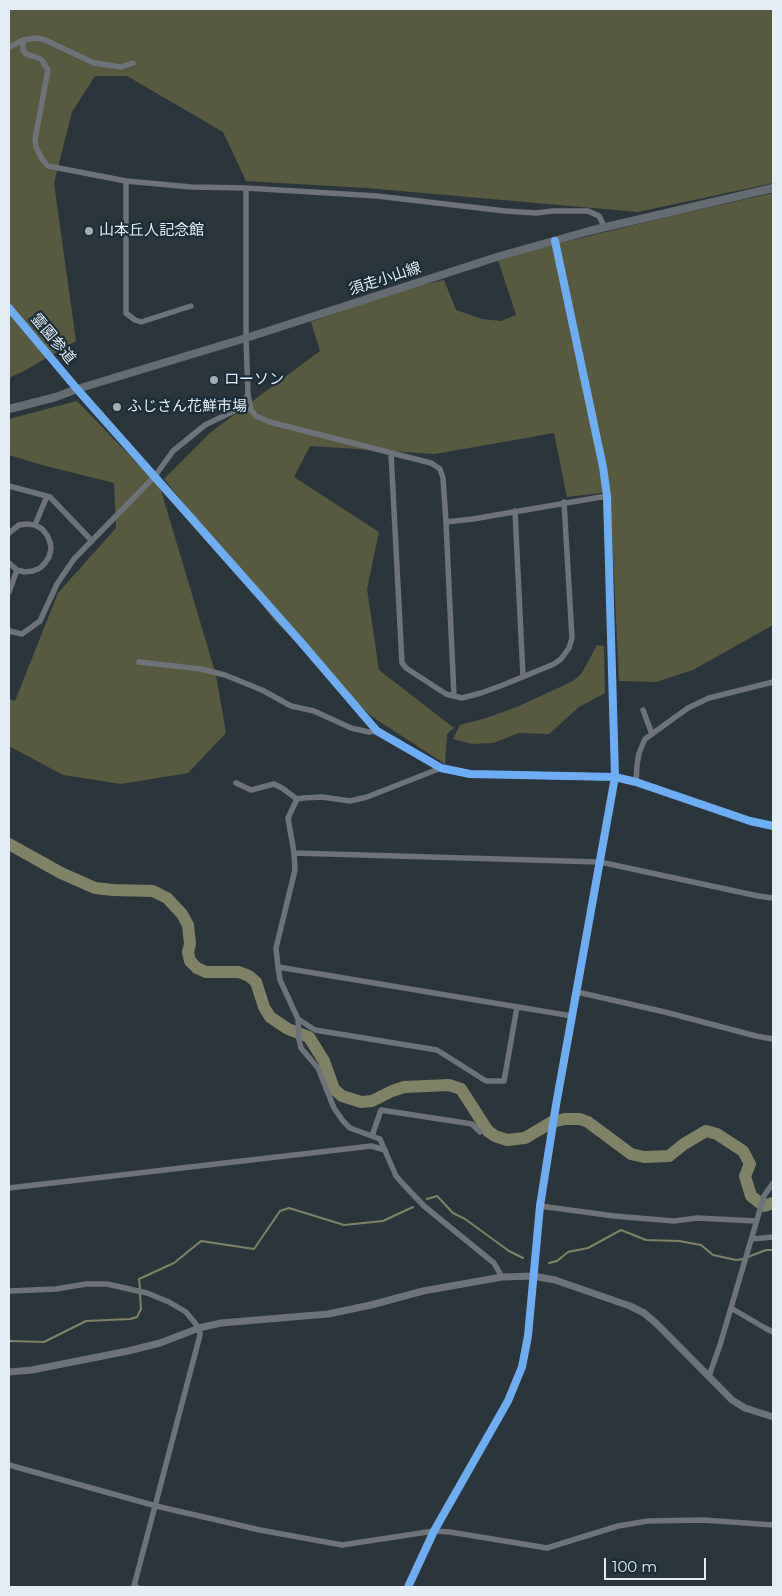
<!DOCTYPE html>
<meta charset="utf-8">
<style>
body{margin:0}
#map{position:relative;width:782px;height:1596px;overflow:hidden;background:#2b363c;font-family:Montserrat,sans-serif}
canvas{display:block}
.frame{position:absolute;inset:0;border:10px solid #e2edf5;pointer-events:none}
.scale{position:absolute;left:604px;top:1558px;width:102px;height:22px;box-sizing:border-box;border:2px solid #e2edf5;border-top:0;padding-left:6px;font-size:15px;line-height:18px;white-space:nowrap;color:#e2edf5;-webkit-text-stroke:4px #1a2d38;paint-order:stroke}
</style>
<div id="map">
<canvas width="782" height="1596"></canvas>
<div class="frame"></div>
<div class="scale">100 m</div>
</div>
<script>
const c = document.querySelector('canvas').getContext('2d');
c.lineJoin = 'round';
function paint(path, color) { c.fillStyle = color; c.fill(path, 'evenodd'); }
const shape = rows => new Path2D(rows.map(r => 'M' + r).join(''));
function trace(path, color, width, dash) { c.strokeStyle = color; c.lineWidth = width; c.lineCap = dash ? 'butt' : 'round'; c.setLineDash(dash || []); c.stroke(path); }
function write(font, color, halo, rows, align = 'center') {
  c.font = font + ' Montserrat,"Noto Sans JP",sans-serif'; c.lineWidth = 4.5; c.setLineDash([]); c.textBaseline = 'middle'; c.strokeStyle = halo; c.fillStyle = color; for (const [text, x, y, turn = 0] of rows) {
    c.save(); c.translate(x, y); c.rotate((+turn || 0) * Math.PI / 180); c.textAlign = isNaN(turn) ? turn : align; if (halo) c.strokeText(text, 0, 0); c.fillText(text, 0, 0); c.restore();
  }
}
const forest = shape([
 [9,9,773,9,773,183,638,212,367,188,246,181,223,132,127,76,95,76,72,112,54,183,76,341,26,370,9,378],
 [773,193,773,625,693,670,656,682,619,681,610,492,567,497,554,433,435,454,310,446,294,477,379,532,367,589,379,670,454,728,447,734,445,764,371,716,273,619,227,557,164,479,211,432,320,351,311,322,400,290,444,280,456,310,482,319,501,321,516,315,498,260,524,252,667,217],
 [77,401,160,487,216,675,226,733,188,773,121,784,63,775,9,746,9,699,15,701,58,593,116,528,114,483,42,465,9,455,9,419],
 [597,645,604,646,605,693,579,707,549,734,519,733,493,743,472,744,453,739,460,725,486,718,517,707,573,681,582,673]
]);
const stream = shape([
 [427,1199,437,1196,453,1213,465,1219,509,1251,523,1258],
 [748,1257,766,1250,773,1250],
 [549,1263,557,1261,568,1252,588,1248,621,1230,646,1240,679,1241,701,1245,713,1255,736,1260,744,1259],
 [140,1289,139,1279,174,1263,201,1241,254,1249,280,1211,289,1208,344,1225,383,1221,413,1207],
 [9,1341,44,1342,86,1321,130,1319,137,1317,141,1309,140,1294]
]);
const river = shape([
 [9,844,61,873,95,888,113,890,153,891,167,898,182,914,188,925,190,944,188,952,190,961,197,968,206,972,239,972,249,976,256,982,264,1007,270,1017,288,1029,309,1037,324,1061,334,1089,342,1096,361,1102,372,1101,392,1091,404,1087,449,1085,461,1089,488,1131,495,1136,507,1140,525,1138,552,1122,565,1119,580,1119,588,1122,631,1154,644,1157,669,1156,684,1144,706,1131,717,1134,743,1151,750,1164,745,1176,751,1196,764,1206,773,1203]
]);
const minor = shape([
 [9,47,23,40],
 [133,63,121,67,94,63,45,40,37,38,23,40,23,50,26,54,41,59,45,65,48,70,35,139,36,147,42,159,48,166,126,181,191,187,246,188,377,196,505,211,536,213,553,211,588,211,599,216,605,228],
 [126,181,126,313,135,320,141,322,191,306],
 [246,188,246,338,248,394,251,410,256,416,270,422,431,463,440,469,443,478,446,522,454,696],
 [391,453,402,663,406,668,446,694,462,698,481,693,503,685,554,664,561,659,569,648,572,638,564,502],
 [9,486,50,497,92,541],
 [515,511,523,677],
 [446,522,473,519,607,496],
 [35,525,47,496],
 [9,533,19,525,27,524,35,525,42,529,47,535,50,542,51,549,49,557,45,563,40,568,33,571,25,572,17,570,9,563],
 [9,592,17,570],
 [9,631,22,634,40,621,57,584,74,559,155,476,173,451,205,425,238,409,244,405,248,394],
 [139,662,201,669,225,675,262,690,291,706,314,711,351,728,369,732,377,731],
 [643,710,652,734],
 [441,768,367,797,350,801,322,797,303,798,297,799,288,818,294,853,295,870,276,948,278,967,280,980,298,1019,299,1039,301,1048,318,1068,334,1108,343,1121,350,1128,380,1139,396,1176,404,1185,424,1206,494,1263,502,1277],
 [636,782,637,765,639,753,645,739,688,708,709,698,773,682],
 [236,783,251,790,274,784,282,788,297,799],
 [294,853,600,862,758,896,773,898],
 [278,967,572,1016],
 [577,992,665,1012,756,1036,773,1039],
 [298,1019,315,1030,437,1050,486,1081,504,1081,517,1007],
 [372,1136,381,1110,472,1124,480,1132],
 [9,1188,363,1147,371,1146,385,1150],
 [540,1206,614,1216,674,1221,697,1218,756,1221],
 [752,1239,773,1237],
 [9,1291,56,1289,86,1284,107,1284,147,1293,169,1302,186,1312,199,1328,200,1335,134,1586,137,1587],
 [731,1308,765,1328,773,1332],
 [709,1376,720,1345,764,1196,773,1183],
 [9,1465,156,1506,260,1530,342,1545,434,1531,450,1532,547,1548,618,1526,648,1521,703,1520,773,1525],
 [408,1587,434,1531,508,1401,522,1367,528,1336,540,1206,556,1105,615,777,607,496,603,467,555,241]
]);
const tertiary = shape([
 [9,308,77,389,300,641,377,731,441,768,470,774,615,777,636,782,750,821,773,826],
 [9,1372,32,1370,128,1351,160,1343,199,1328,221,1323,328,1314,371,1305,423,1291,502,1277,533,1276,555,1280,630,1306,644,1313,657,1324,732,1400,745,1408,773,1417]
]);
const secondary = shape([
 [9,409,56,397,77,389,246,338,500,256,589,231,773,188]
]);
const cycleway = shape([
 [9,308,77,389,300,641,377,731,441,768,470,774,615,777,636,782,750,821,773,826],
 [408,1587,434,1531,508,1401,522,1367,528,1336,540,1206,556,1105,615,777,607,496,603,467,555,241]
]);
const markers = [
 [89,231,5,"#a2adb4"],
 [214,380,5,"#a2adb4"],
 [117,407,5,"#a2adb4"]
];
const poiNames = [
 ["山本丘人記念館",99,231],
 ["ローソン",224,380],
 ["ふじさん花鮮市場",127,407]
];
const streetNames = [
 ["須走小山線",385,279,-18],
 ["霊園参道",53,339,50]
];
paint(forest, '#575a3f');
trace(stream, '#7f8264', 2);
trace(river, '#7f8264', 12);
trace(minor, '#6d7378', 5.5);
trace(tertiary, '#6d7378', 7);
trace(secondary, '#656d72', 8);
trace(cycleway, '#6dadf4', 8);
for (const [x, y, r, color] of markers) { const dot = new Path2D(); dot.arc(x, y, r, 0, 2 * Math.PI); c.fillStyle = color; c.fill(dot); trace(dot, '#1a2d38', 2); }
write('15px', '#e2edf5', '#1a2d38', poiNames, 'left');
write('15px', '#e2edf5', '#1a2d38', streetNames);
</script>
